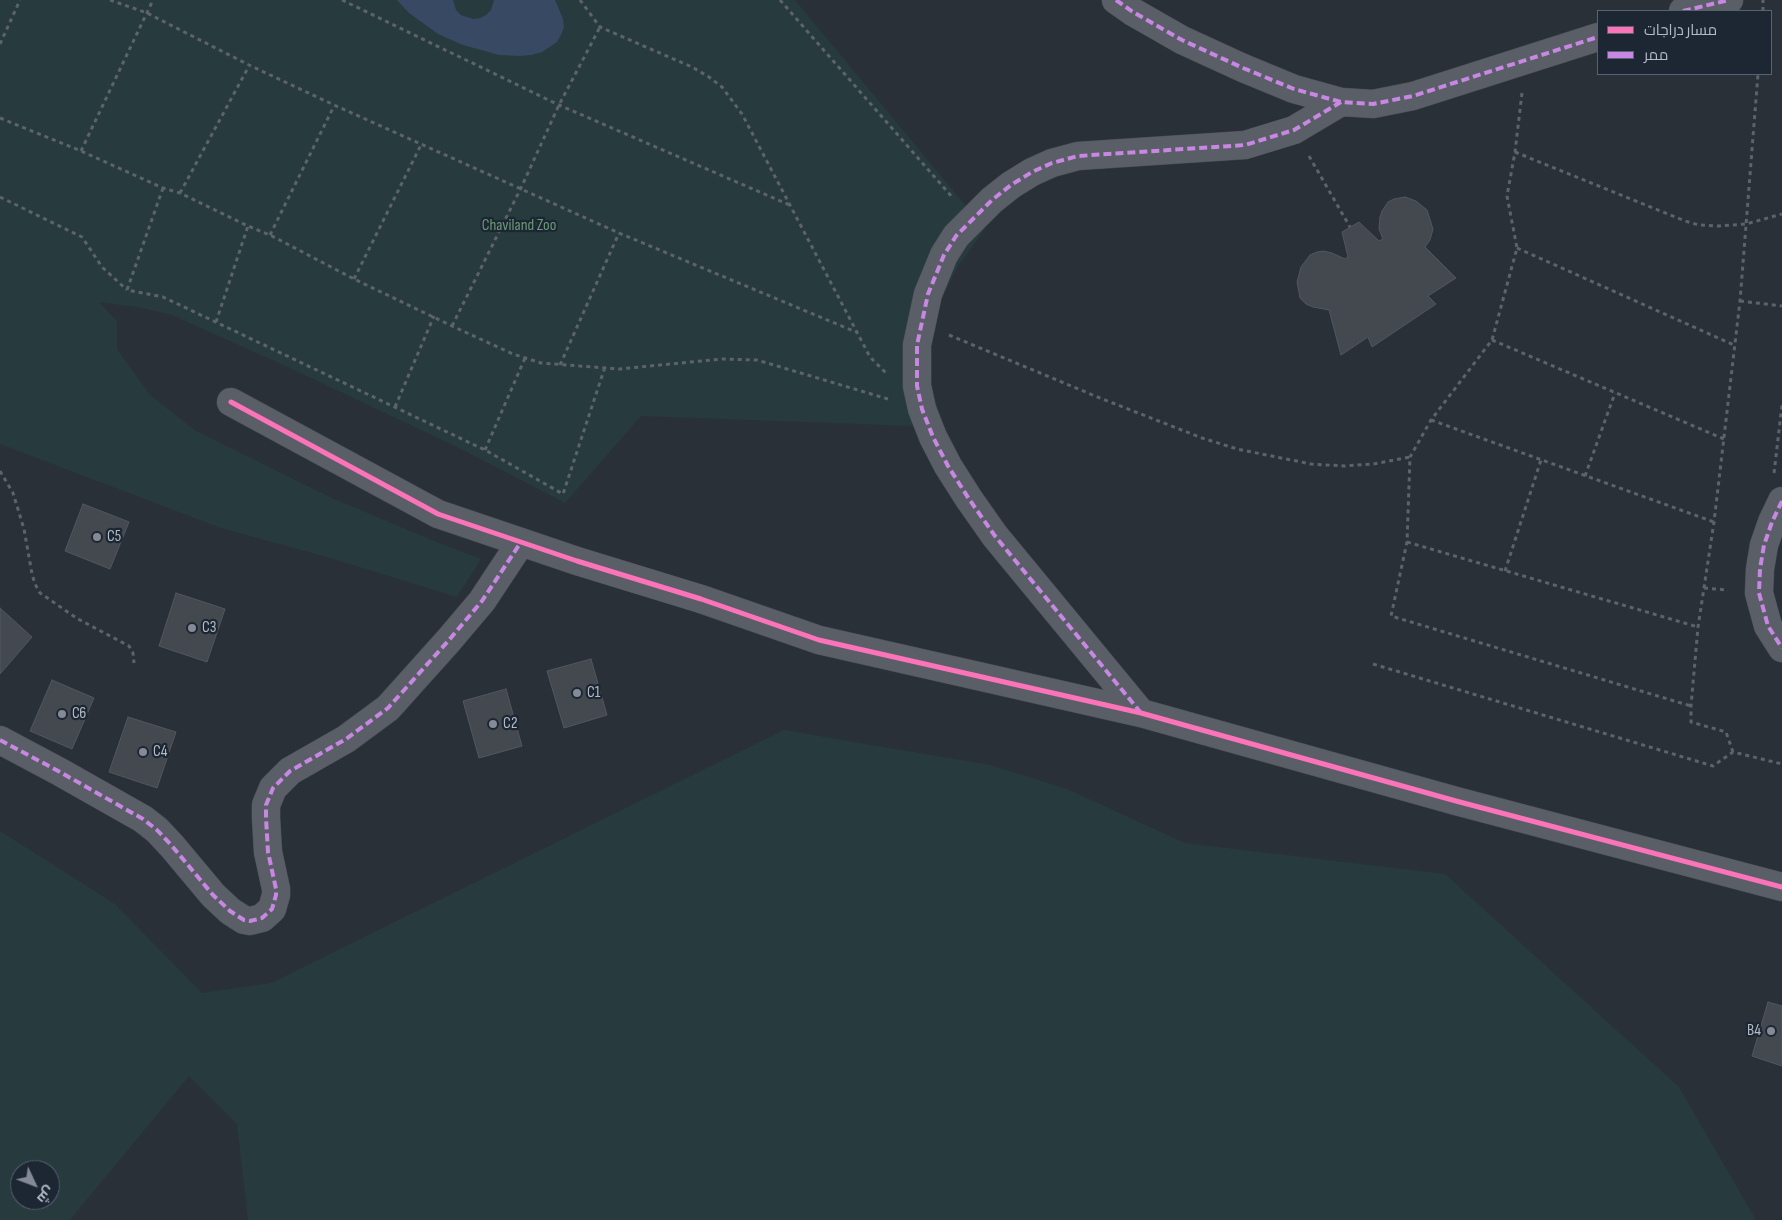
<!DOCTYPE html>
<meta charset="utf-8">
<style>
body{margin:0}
#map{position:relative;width:1782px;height:1220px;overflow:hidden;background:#2a3038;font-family:"Sofia Sans Condensed",Cairo,sans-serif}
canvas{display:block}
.legend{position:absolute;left:1597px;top:10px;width:175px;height:65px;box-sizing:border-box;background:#1d2633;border:1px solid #59626f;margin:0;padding:6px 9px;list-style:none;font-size:15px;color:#b4bcc9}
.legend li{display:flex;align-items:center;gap:10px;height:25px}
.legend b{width:25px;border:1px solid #59626f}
.north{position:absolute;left:10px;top:1160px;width:50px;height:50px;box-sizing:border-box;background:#1d2633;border:1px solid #59626f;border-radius:50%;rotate:133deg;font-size:14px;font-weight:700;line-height:20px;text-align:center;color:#b4bcc9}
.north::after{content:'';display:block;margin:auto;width:18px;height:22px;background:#848b96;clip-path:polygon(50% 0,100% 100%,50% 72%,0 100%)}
</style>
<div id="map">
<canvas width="1782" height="1220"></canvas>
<ul class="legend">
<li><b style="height:6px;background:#fb73b8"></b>مسار دراجات</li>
<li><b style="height:6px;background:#c787e3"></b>ممر</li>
</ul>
<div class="north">ش</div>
</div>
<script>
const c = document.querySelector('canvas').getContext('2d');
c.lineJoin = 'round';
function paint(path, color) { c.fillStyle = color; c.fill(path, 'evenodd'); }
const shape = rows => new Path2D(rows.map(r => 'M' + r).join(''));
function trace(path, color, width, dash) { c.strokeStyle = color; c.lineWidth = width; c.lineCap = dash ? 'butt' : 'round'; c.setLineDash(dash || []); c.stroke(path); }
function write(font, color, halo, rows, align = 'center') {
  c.font = font + ' "Sofia Sans Condensed",sans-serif'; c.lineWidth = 4.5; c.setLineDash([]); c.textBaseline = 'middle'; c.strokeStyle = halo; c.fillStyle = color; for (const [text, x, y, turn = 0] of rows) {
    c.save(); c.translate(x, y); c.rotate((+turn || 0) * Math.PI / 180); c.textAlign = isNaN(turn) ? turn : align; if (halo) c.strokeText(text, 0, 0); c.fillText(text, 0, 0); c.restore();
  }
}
const green = shape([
 [0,0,795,0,985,229,957,268,938,307,929,344,928,368,942,427,641,416,565,503,459,448,292,369,172,315,137,307,99,302,117,321,117,349,150,395,196,431,332,498,441,544,481,559,457,597,330,558,221,528,0,444],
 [784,730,990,765,1067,789,1185,843,1445,874,1679,1087,1756,1220,248,1220,237,1124,189,1076,70,1220,0,1220,0,831,115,904,202,993,271,983],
 [20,1170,50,1170,50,1200,20,1200]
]);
const water = shape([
 [397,0,453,0,456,10,461,15,473,19,480,18,486,15,491,10,494,0,555,0,563,19,564,27,561,35,557,42,542,52,531,55,520,56,499,55,463,45,438,34,409,13]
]);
const building = shape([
 [1405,197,1416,201,1427,210,1433,229,1430,240,1425,247,1456,278,1428,296,1436,304,1372,347,1368,337,1341,355,1329,310,1313,307,1306,304,1300,298,1297,282,1301,267,1310,255,1317,252,1324,251,1332,253,1345,259,1348,257,1342,232,1359,222,1379,241,1383,239,1379,229,1380,217,1382,211,1388,202,1394,199,1405,197],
 [83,504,129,522,110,569,65,551,83,504],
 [176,593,225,609,207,662,159,646,176,593],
 [0,608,32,637,0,674,0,608],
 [591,659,607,715,564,728,547,671,591,659],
 [52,680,94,698,72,749,30,731,52,680],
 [506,689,522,746,479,758,463,701,506,689],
 [128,717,176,732,157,788,109,772,128,717],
 [1768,1002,1782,1006,1782,1066,1752,1056,1768,1002]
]);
const path = shape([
 [110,0,147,13,249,65,334,105,619,233,856,332],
 [342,0,559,105,792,206],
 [580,0,600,27,692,67,709,77,722,87,742,114,870,357,886,373],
 [780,0,952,197],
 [1763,11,1763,0],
 [0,44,20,0],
 [1522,93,1515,152,1507,196,1517,248,1492,340,1431,420,1410,457,1407,542,1391,616,1691,706],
 [0,118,81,151,163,188,180,193,248,226,270,235,354,279,452,326,513,354,541,363,619,369,722,359,757,360,888,399],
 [81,151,153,0],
 [1515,152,1685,221,1699,225,1719,226,1746,224,1782,214],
 [1309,156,1350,227],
 [163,188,127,290,163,297,485,450,563,494,605,367],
 [180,193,249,66],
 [0,197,82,237,102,267,127,290],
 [270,235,334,106],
 [1517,248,1734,345],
 [354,279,421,145],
 [1740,301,1782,306],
 [216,322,248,226],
 [452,326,521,188,559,105,600,27],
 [949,335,1100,398,1202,438,1237,449,1311,464,1344,466,1373,464,1410,457],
 [1492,340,1724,439],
 [560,365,619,233],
 [395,407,434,316],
 [1431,420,1714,522],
 [485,450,525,358],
 [0,471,13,493,17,506,24,529,32,574,35,584,40,593,78,619,129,646,133,653,134,663],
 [1774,473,1782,405],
 [1585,476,1615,393],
 [1407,542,1698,627],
 [1505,571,1541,460],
 [1704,588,1728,590],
 [1373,664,1713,766,1733,752,1782,764],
 [1733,752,1726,732,1691,722,1691,706,1698,627,1714,522,1740,301,1758,74]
]);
const minor = shape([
 [1116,0,1133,12,1182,40,1243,68,1294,89,1341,102,1373,104,1413,96,1598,37],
 [1683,11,1729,0],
 [231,402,438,514,577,561,701,599,819,640,1141,713,1456,801,1782,887],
 [1782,501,1772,522,1764,545,1760,569,1759,593,1768,626,1782,648],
 [1141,713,995,536,969,499,948,466,933,437,922,409,917,386,917,345,928,294,944,255,956,236,992,200,1011,185,1032,172,1052,163,1078,156,1245,145,1294,130,1341,102],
 [0,740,60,772,143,819,157,830,172,846,213,895,230,911,244,920,250,921,262,918,272,909,276,895,276,889,268,852,266,818,266,805,273,788,290,771,346,739,388,708,449,640,482,601,521,542]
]);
const quiet = shape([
 [1116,0,1133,12,1182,40,1243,68,1294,89,1341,102,1373,104,1413,96,1598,37],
 [1683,11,1729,0],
 [1782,501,1772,522,1764,545,1760,569,1759,593,1768,626,1782,648],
 [1141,713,995,536,969,499,948,466,933,437,922,409,917,386,917,345,928,294,944,255,956,236,992,200,1011,185,1032,172,1052,163,1078,156,1245,145,1294,130,1341,102],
 [0,740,60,772,143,819,157,830,172,846,213,895,230,911,244,920,250,921,262,918,272,909,276,895,276,889,268,852,266,818,266,805,273,788,290,771,346,739,388,708,449,640,482,601,521,542]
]);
const cycleway = shape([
 [231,402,438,514,577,561,701,599,819,640,1141,713,1456,801,1782,887]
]);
const markers = [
 [97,537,5,"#848b96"],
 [192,628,5,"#848b96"],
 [577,693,5,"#848b96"],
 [62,714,5,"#848b96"],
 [493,724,5,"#848b96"],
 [143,752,5,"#848b96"],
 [1771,1031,5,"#848b96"]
];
const parkNames = [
 ["Chaviland Zoo",519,226]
];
const poiNames = [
 ["C5",107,537],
 ["C3",202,628],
 ["C1",587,693],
 ["C6",72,714],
 ["C2",503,724],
 ["C4",153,752],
 ["B4",1761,1031,"right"]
];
paint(green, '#273a3e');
paint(water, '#384963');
paint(building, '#444950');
trace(building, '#52575f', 1);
trace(minor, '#484c53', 29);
trace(path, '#5d636a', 3, [4, 4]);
trace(minor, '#5a5e66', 28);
trace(quiet, '#c787e3', 4, [8, 4]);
trace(cycleway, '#fb73b8', 5);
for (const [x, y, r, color] of markers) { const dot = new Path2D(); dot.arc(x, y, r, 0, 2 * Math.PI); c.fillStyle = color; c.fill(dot); trace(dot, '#1d2633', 2); }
write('16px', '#6b9a76', '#1d2633', parkNames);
write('16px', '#b4bcc9', '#1d2633', poiNames, 'left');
</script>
